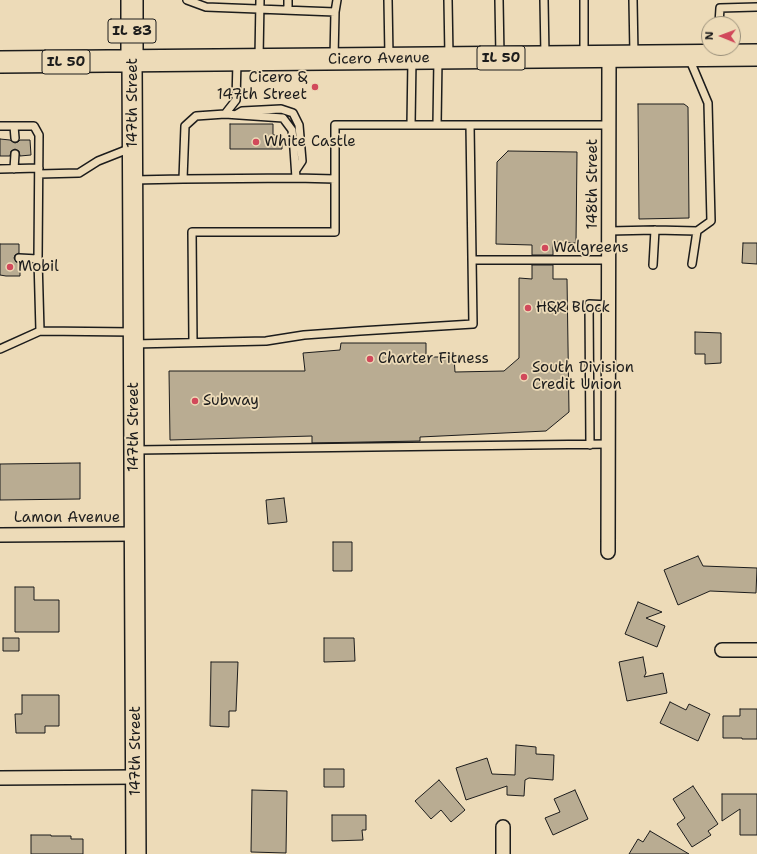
<!DOCTYPE html>
<style>
body{margin:0}
#map{position:relative;width:757px;height:854px;overflow:hidden;background:#eddbb8;font-family:"Shantell Sans",sans-serif}
canvas{display:block}
.north{position:absolute;left:701px;top:16px;width:40px;height:40px;box-sizing:border-box;background:#eddbb8;border:1px solid #998f7a;border-radius:50%;rotate:271deg;font-size:11px;font-weight:700;line-height:16px;text-align:center;color:#1c1c1c}
.north::after{content:'';display:block;margin:auto;width:14px;height:18px;background:#d1495b;clip-path:polygon(50% 0,100% 100%,50% 72%,0 100%)}
</style>
<div id="map">
<canvas width="757" height="854"></canvas>
<div class="north">N</div>
</div>
<script>
const c = document.querySelector('canvas').getContext('2d');
c.lineJoin = 'round';
function paint(path, color) { c.fillStyle = color; c.fill(path, 'evenodd'); }
const shape = rows => new Path2D(rows.map(r => 'M' + r).join(''));
function trace(path, color, width, dash) { c.strokeStyle = color; c.lineWidth = width; c.lineCap = dash ? 'butt' : 'round'; c.setLineDash(dash || []); c.stroke(path); }
function write(font, color, halo, rows, align = 'center') {
  c.font = font + ' "Shantell Sans",sans-serif'; c.lineWidth = 3.5; c.setLineDash([]); c.textBaseline = 'middle'; c.strokeStyle = halo; c.fillStyle = color; for (const [text, x, y, turn = 0] of rows) {
    c.save(); c.translate(x, y); c.rotate((+turn || 0) * Math.PI / 180); c.textAlign = isNaN(turn) ? turn : align; if (halo) c.strokeText(text, 0, 0); c.fillText(text, 0, 0); c.restore();
  }
}
const building = shape([
 [638,104,684,104,688,107,689,218,639,219,638,104],
 [230,124,273,124,273,135,282,135,282,149,230,149,230,124],
 [0,139,10,140,13,142,15,143,18,142,20,140,30,140,31,155,20,156,19,151,15,149,11,151,10,156,0,156,0,139],
 [508,151,577,152,576,243,553,242,553,255,532,255,532,245,496,244,497,162,508,151],
 [743,243,757,243,757,264,742,263,743,243],
 [0,244,19,244,19,253,15,255,14,258,16,262,20,263,20,276,6,276,0,275,0,244],
 [532,265,553,265,553,279,567,279,569,412,546,431,420,437,420,441,312,443,312,436,170,440,169,371,305,371,303,353,340,350,341,343,426,343,426,357,454,357,455,372,504,371,519,358,519,278,532,279,532,265],
 [695,332,721,333,721,363,705,364,705,354,695,354,695,332],
 [80,463,80,499,0,500,0,464,80,463],
 [284,498,287,522,268,524,266,500,284,498],
 [333,542,352,542,352,571,333,571,333,542],
 [698,556,703,566,757,568,756,593,710,591,678,605,664,570,698,556],
 [15,587,34,587,34,600,59,600,59,632,15,632,15,587],
 [638,602,662,612,646,618,665,626,657,647,625,634,638,602],
 [3,638,19,638,19,651,3,651,3,638],
 [324,638,354,638,355,661,324,662,324,638],
 [643,657,646,673,644,677,663,673,667,693,627,701,619,662,643,657],
 [211,662,238,662,236,711,229,711,229,727,210,726,211,662],
 [22,695,59,695,59,726,45,726,45,733,16,733,15,714,22,714,22,695],
 [670,702,686,710,689,704,710,714,698,741,660,723,670,702],
 [740,709,757,709,757,739,742,739,742,738,723,738,723,716,740,716,740,709],
 [516,745,536,747,536,754,554,755,553,780,529,778,525,780,524,796,507,795,507,786,466,800,456,768,487,758,492,774,515,775,516,745],
 [324,769,344,769,344,787,324,787,324,769],
 [439,780,465,810,451,822,441,810,431,819,415,801,439,780],
 [693,786,718,824,708,831,711,835,692,847,677,824,685,818,673,799,693,786],
 [252,790,287,791,286,853,251,852,252,790],
 [575,790,588,819,553,835,545,818,560,812,554,799,575,790],
 [722,794,757,794,757,835,740,835,740,809,722,821,722,794],
 [332,815,366,815,366,830,362,830,363,840,332,841,332,815],
 [650,831,689,854,629,854,638,839,643,842,650,831],
 [31,835,51,835,51,836,71,836,71,839,83,839,83,854,31,854,31,835]
]);
const service = shape([
 [187,0,206,7,335,12],
 [288,0,288,10],
 [388,0,389,56],
 [448,0,449,56],
 [499,0,500,56],
 [544,0,545,55],
 [584,0,584,56],
 [633,0,634,54],
 [719,24,720,8,757,7],
 [259,58,260,0],
 [334,58,335,12,337,0],
 [689,58,708,103,711,221,697,231],
 [225,114,236,100,237,62],
 [237,114,242,111,281,109,293,113,299,125,302,161,296,170],
 [411,125,412,59],
 [437,125,438,59],
 [0,126,34,126,39,135,38,259,40,331],
 [14,126,15,138],
 [0,169,39,168],
 [14,169,15,154],
 [39,174,79,173,98,161,131,148],
 [296,178,335,179],
 [133,180,183,179,296,178,294,149,292,130,283,118,225,114,196,116,185,126,183,179],
 [609,231,655,230,697,231,692,264],
 [19,258,38,259],
 [472,260,609,260],
 [653,265,655,230],
 [193,342,192,232,335,232,335,125,470,125],
 [134,344,266,341,304,335,360,331,473,324,470,125,609,125],
 [0,349,40,331,134,332],
 [590,445,589,304,609,305],
 [135,450,608,444]
]);
const minor = shape([
 [0,535,135,534],
 [608,552,609,57],
 [722,650,757,650],
 [0,778,136,777],
 [503,827,503,854]
]);
const secondary = shape([
 [132,62,136,854]
]);
const primary = shape([
 [132,0,132,62],
 [0,62,757,55]
]);
const markers = [
 [315,87,4,"#d1495b"],
 [256,142,4,"#d1495b"],
 [545,248,4,"#d1495b"],
 [10,267,4,"#d1495b"],
 [528,308,4,"#d1495b"],
 [370,359,4,"#d1495b"],
 [524,377,4,"#d1495b"],
 [195,401,4,"#d1495b"]
];
const shields = [
 [132,31,48],
 [501,58,48],
 [66,62,48]
];
const shieldNames = [
 ["IL 83",132,31],
 ["IL 50",501,58],
 ["IL 50",66,62]
];
const streetNames = [
 ["Cicero Avenue",379,59,-1],
 ["147th Street",133,103,-90],
 ["148th Street",593,184,-90],
 ["147th Street",134,427,-90],
 ["Lamon Avenue",67,518],
 ["147th Street",136,751,-90]
];
const poiNames = [
 ["Cicero &",307,78,"right"],
 ["147th Street",307,95,"right"],
 ["White Castle",264,142],
 ["Walgreens",553,248],
 ["Mobil",18,267],
 ["H&R Block",536,308],
 ["Charter Fitness",378,359],
 ["South Division",532,368],
 ["Credit Union",532,385],
 ["Subway",203,401]
];
paint(building, '#b9ac92');
trace(building, '#1c1c1c', 1);
trace(service, '#1c1c1c', 10);
trace(minor, '#1c1c1c', 16);
trace(secondary, '#1c1c1c', 22);
trace(primary, '#1c1c1c', 24);
trace(service, '#eddbb8', 7);
trace(minor, '#eddbb8', 13);
trace(secondary, '#eddbb8', 19);
trace(primary, '#eddbb8', 21);
for (const [x, y, r, color] of markers) { const dot = new Path2D(); dot.arc(x, y, r, 0, 2 * Math.PI); c.fillStyle = color; c.fill(dot); trace(dot, '#eddbb8', 1.5); }
for (const [x, y, w] of shields) { const box = new Path2D(); box.roundRect(x - w / 2, y - 12, w, 24, 3); c.fillStyle = '#eddbb8'; c.fill(box); trace(box, '#1c1c1c', 1); }
write('bold 14px', '#1c1c1c', null, shieldNames);
write('15px', '#1c1c1c', '#eddbb8', streetNames);
write('15px', '#1c1c1c', '#eddbb8', poiNames, 'left');
</script>
